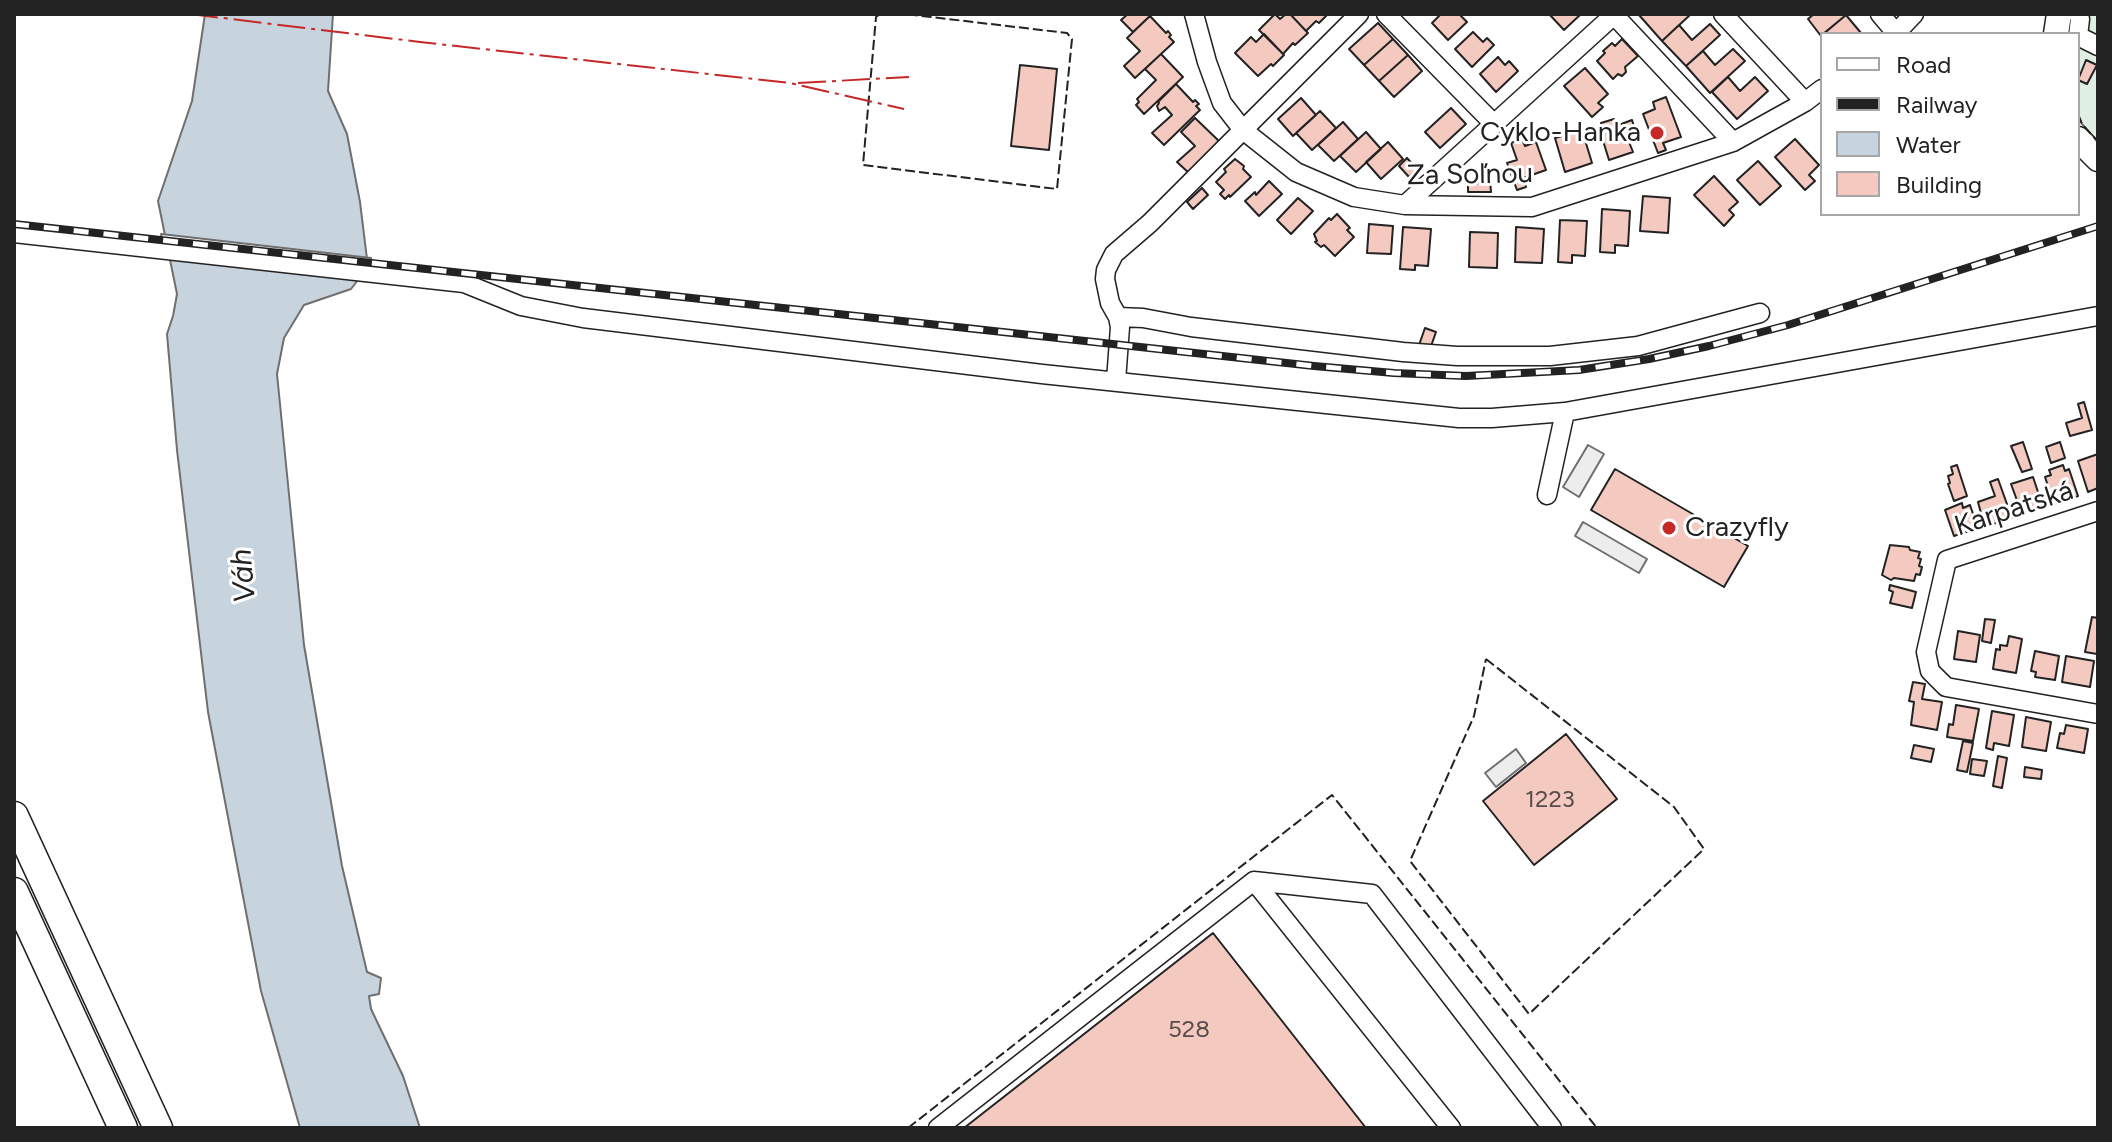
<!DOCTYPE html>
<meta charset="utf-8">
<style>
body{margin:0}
#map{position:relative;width:2112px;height:1142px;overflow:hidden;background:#fff;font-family:Figtree,sans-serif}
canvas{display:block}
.frame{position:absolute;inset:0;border:16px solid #222;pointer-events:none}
.legend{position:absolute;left:1820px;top:32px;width:260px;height:184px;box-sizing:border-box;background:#fff;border:2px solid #a7a7a7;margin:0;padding:10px 14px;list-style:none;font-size:24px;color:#222}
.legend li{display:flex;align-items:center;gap:16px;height:40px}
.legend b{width:40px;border:2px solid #a7a7a7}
</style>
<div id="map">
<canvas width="2112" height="1142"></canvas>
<div class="frame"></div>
<ul class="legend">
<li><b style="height:10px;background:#fff"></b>Road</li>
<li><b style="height:10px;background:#222"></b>Railway</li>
<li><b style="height:22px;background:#c7d3dd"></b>Water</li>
<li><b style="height:22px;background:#f3c9c0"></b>Building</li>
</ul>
</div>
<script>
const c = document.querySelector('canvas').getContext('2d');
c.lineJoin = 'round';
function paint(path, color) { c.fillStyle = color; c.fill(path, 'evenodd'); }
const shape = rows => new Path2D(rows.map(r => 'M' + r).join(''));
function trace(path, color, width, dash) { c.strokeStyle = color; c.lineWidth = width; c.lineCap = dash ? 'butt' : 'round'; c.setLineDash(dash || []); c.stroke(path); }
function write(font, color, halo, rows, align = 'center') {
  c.font = font + ' Figtree,sans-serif'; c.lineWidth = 6; c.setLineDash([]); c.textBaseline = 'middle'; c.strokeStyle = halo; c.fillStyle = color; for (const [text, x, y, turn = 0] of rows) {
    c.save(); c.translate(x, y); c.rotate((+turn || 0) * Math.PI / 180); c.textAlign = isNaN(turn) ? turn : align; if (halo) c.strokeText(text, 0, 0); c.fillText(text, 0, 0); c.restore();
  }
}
const green = shape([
 [2073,14,2098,14,2098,142,2082,124,2078,114,2078,34,2073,14]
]);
const parking = shape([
 [1588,445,1604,454,1579,497,1563,487,1588,445],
 [1583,522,1647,559,1639,573,1575,536,1583,522],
 [1516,749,1526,763,1496,787,1485,773,1516,749]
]);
const water = shape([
 [205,14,333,14,328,91,347,134,360,202,368,267,351,289,304,305,284,338,277,374,304,645,342,866,367,972,381,978,379,994,369,996,371,1009,403,1076,420,1128,300,1128,261,991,208,712,177,450,167,334,173,316,177,294,158,201,192,101,205,14]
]);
const pier = shape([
 [161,234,371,258,372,268,165,253,161,234]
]);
const building = shape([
 [1128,14,1152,14,1133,32,1121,20,1128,14],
 [1275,14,1280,19,1286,14,1290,14,1308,33,1295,45,1293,43,1283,54,1259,30,1275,14],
 [1290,14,1328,14,1319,23,1316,21,1306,31,1290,14],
 [1441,14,1459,14,1467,22,1448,40,1432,23,1441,14],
 [1549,14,1581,14,1564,30,1549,14],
 [1641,14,1691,14,1662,41,1639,15,1641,14],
 [1814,14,1846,14,1846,15,1821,36,1808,19,1814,14],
 [1846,15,1861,33,1823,34,1846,15],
 [1150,16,1166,33,1168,31,1171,35,1169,37,1174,42,1135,78,1124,66,1140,51,1127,38,1150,16],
 [1378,23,1393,39,1364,65,1349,49,1378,23],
 [1710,24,1720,35,1686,66,1662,41,1679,25,1692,40,1710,24],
 [1473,32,1483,42,1487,38,1494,45,1472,67,1455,49,1473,32],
 [1264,34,1284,55,1273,66,1271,64,1258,76,1235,53,1251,37,1256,42,1264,34],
 [1393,39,1408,55,1379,81,1364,65,1393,39],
 [1622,39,1638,56,1625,67,1626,72,1622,76,1618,74,1613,79,1597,61,1605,53,1603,51,1612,43,1615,46,1622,39],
 [1733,49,1745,61,1710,93,1686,66,1703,51,1715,65,1733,49],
 [1161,54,1183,77,1144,114,1136,105,1139,102,1137,99,1156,80,1145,69,1161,54],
 [1408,55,1422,71,1394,97,1379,81,1408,55],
 [1498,57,1505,65,1509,61,1518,71,1496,92,1480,74,1498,57],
 [2086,60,2097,65,2087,84,2078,80,2086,60],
 [1020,65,1057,69,1049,150,1011,146,1020,65],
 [1585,68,1608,94,1598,103,1603,107,1592,117,1564,86,1585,68],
 [1728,77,1740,91,1755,77,1768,91,1737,119,1712,92,1728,77],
 [1176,84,1193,102,1195,100,1199,104,1196,106,1200,110,1164,145,1152,133,1172,115,1165,107,1159,111,1157,106,1159,103,1158,102,1176,84],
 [1666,97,1681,137,1663,143,1666,150,1658,153,1643,114,1655,109,1653,102,1666,97],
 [1301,98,1316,115,1293,136,1278,119,1301,98],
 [1451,108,1466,124,1440,148,1425,132,1451,108],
 [1320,111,1336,128,1312,150,1296,133,1320,111],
 [1195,118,1221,143,1190,174,1177,162,1195,146,1181,132,1195,118],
 [1614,119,1616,126,1632,120,1638,139,1629,142,1633,152,1609,160,1600,131,1604,130,1601,123,1614,119],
 [1343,122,1358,139,1334,161,1318,145,1343,122],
 [1582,130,1592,163,1565,172,1555,138,1582,130],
 [1366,132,1381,149,1356,172,1340,156,1366,132],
 [1522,139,1525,146,1536,142,1546,170,1523,178,1526,187,1517,190,1507,163,1517,160,1511,143,1522,139],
 [1795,139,1819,165,1809,175,1815,181,1805,190,1775,157,1795,139],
 [1388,142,1403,159,1381,179,1366,162,1388,142],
 [1407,158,1417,169,1409,177,1399,166,1407,158],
 [1235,159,1244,166,1243,169,1251,177,1230,197,1229,195,1225,199,1220,194,1224,190,1216,182,1226,172,1224,169,1235,159],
 [1758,161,1781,186,1760,205,1737,180,1758,161],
 [1714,176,1738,202,1729,210,1734,215,1724,226,1694,195,1714,176],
 [1481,180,1490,180,1491,192,1468,192,1468,184,1481,183,1481,180],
 [1269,181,1282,194,1259,216,1245,201,1255,192,1256,195,1269,181],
 [1202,188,1208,195,1193,209,1187,202,1202,188],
 [1643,196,1670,198,1668,233,1640,231,1643,196],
 [1298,198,1313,211,1291,234,1277,220,1298,198],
 [1602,209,1630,211,1628,246,1615,245,1615,253,1600,252,1602,209],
 [1337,214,1350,228,1347,230,1354,237,1335,256,1324,245,1321,247,1315,242,1317,241,1314,234,1329,218,1331,220,1337,214],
 [1560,220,1587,221,1585,256,1572,255,1572,263,1558,262,1560,220],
 [1369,224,1393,226,1391,254,1367,253,1369,224],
 [1403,227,1431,229,1428,266,1415,265,1415,270,1400,269,1403,227],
 [1516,227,1544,229,1542,263,1515,262,1516,227],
 [1470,232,1498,233,1497,268,1469,267,1470,232],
 [1425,328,1436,332,1430,349,1419,345,1425,328],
 [2084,402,2092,430,2070,436,2066,423,2082,418,2078,404,2084,402],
 [2023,442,2032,469,2022,472,2011,446,2023,442],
 [2060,442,2065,458,2051,463,2046,447,2060,442],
 [2098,454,2098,488,2088,492,2078,461,2098,454],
 [1957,465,1967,496,1954,501,1948,484,1950,483,1948,476,1953,474,1951,467,1957,465],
 [2063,465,2065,471,2069,469,2078,496,2054,504,2045,477,2051,475,2049,470,2063,465],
 [1615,469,1748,546,1724,587,1591,510,1615,469],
 [2033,477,2043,507,2022,514,2011,484,2033,477],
 [1998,479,2012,518,1990,525,1988,520,1983,521,1978,502,1995,496,1990,482,1998,479],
 [1962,503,1963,508,1970,505,1978,528,1954,536,1945,510,1962,503],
 [1890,545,1909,547,1910,550,1920,552,1918,558,1921,559,1919,566,1922,567,1920,575,1916,574,1914,581,1894,578,1891,580,1882,575,1890,545],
 [1890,585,1916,592,1912,608,1890,603,1893,592,1889,590,1890,585],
 [2092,617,2098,618,2097,654,2085,652,2092,617],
 [1985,619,1995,620,1991,643,1982,641,1985,619],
 [1958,631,1980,635,1976,662,1954,659,1958,631],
 [2009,636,2022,639,2016,673,1993,669,1996,649,2000,650,2000,645,2007,646,2009,636],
 [2035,651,2059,656,2055,680,2035,677,2036,672,2031,671,2035,651],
 [2066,656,2094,661,2090,687,2062,682,2066,656],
 [1913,682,1925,684,1922,699,1942,702,1937,730,1911,725,1914,702,1909,701,1913,682],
 [1956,705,1979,709,1973,741,1947,737,1949,724,1953,725,1956,705],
 [1992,711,2014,715,2009,746,1994,743,1993,750,1986,748,1992,711],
 [2026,717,2051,722,2046,751,2022,747,2026,717],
 [2066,725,2088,729,2084,753,2057,748,2060,733,2064,734,2066,725],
 [1566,734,1617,799,1534,865,1483,801,1566,734],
 [1963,741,1973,743,1967,772,1957,770,1963,741],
 [1914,745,1934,749,1931,762,1911,758,1914,745],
 [1998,756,2007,758,2002,788,1993,786,1998,756],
 [1972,759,1987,761,1984,776,1970,774,1972,759],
 [2025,767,2042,770,2041,779,2024,777,2025,767],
 [1213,933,1366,1128,964,1128,1213,933]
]);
const minor = shape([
 [1194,14,1207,62,1222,103,1243,130,1296,172,1354,197,1405,205,1532,207,1733,142,1805,102,1822,89],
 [1386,14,1493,123],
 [1613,14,1733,142],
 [1723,14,1805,102],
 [1880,14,1896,33],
 [2078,14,2080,19,2078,36,2098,46],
 [1895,34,1914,14],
 [1405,205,1615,14],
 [14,233,464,283,521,306,583,318,1042,374,1459,418,1492,418,1565,412,2098,316],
 [1118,317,1143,318,1191,327,1403,352,1457,356,1550,356,1638,346,1760,313],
 [1116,381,1120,327,1118,317,1110,303,1105,279,1106,270,1114,254,1150,223,1359,14],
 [1547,495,1565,412],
 [2098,511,1947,560,1926,652,1930,671,1946,687,2098,714],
 [1254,881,1451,1128],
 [938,1128,1254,881,1372,894,1552,1128]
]);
const major = shape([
 [2056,34,2059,14],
 [2078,139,2098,159]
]);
const highway = shape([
 [14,816,158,1128],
 [14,892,123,1128]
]);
const rail = shape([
 [14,224,1314,366,1394,373,1466,376,1579,370,1649,359,1709,346,1788,325,2098,226]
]);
const fence = shape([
 [880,14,876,17,863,165,1057,189,1072,39,1067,33,905,14],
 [2078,114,2082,124,2098,142],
 [1486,659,1674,807,1704,849,1529,1014,1410,861,1474,716,1486,659],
 [908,1128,1332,795,1597,1128]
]);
const power = shape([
 [190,14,420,42,790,83,904,109],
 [798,83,909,77]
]);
const markers = [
 [1657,133,8,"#c62828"],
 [1669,528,8,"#c62828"]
];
const numberNames = [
 ["1223",1550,800],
 ["528",1189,1030]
];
const poiNames = [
 ["Cyklo-Hanka",1641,133],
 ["Crazyfly",1685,528,"left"]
];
const streetNames = [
 ["Za Soľnou",1470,175,-1],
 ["Karpatská",2014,509,-18]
];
const waterNames = [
 ["Váh",244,576,-95]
];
paint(green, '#e0efe3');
trace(green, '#6f6f6f', 2);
paint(parking, '#ededed');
trace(parking, '#6f6f6f', 2);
paint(water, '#c7d3dd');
trace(water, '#6f6f6f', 2);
paint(pier, '#fff');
trace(pier, '#6f6f6f', 2);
paint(building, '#f3c9c0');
trace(building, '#222', 2);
trace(minor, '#222', 21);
trace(major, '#222', 27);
trace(highway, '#222', 31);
trace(minor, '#fff', 18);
trace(major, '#fff', 24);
trace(highway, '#fff', 28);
trace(rail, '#222', 8);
trace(rail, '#fff', 5, [15]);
trace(fence, '#222', 2, [10, 4]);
trace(power, '#c62828', 2, [28, 6, 4, 6]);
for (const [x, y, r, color] of markers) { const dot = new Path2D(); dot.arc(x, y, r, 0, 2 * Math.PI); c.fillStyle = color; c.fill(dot); trace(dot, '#fff', 3); }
write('24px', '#564c4a', null, numberNames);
write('28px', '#222', '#fff', poiNames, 'right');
write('28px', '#222', '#fff', streetNames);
write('italic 30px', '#222', '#fff', waterNames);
</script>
